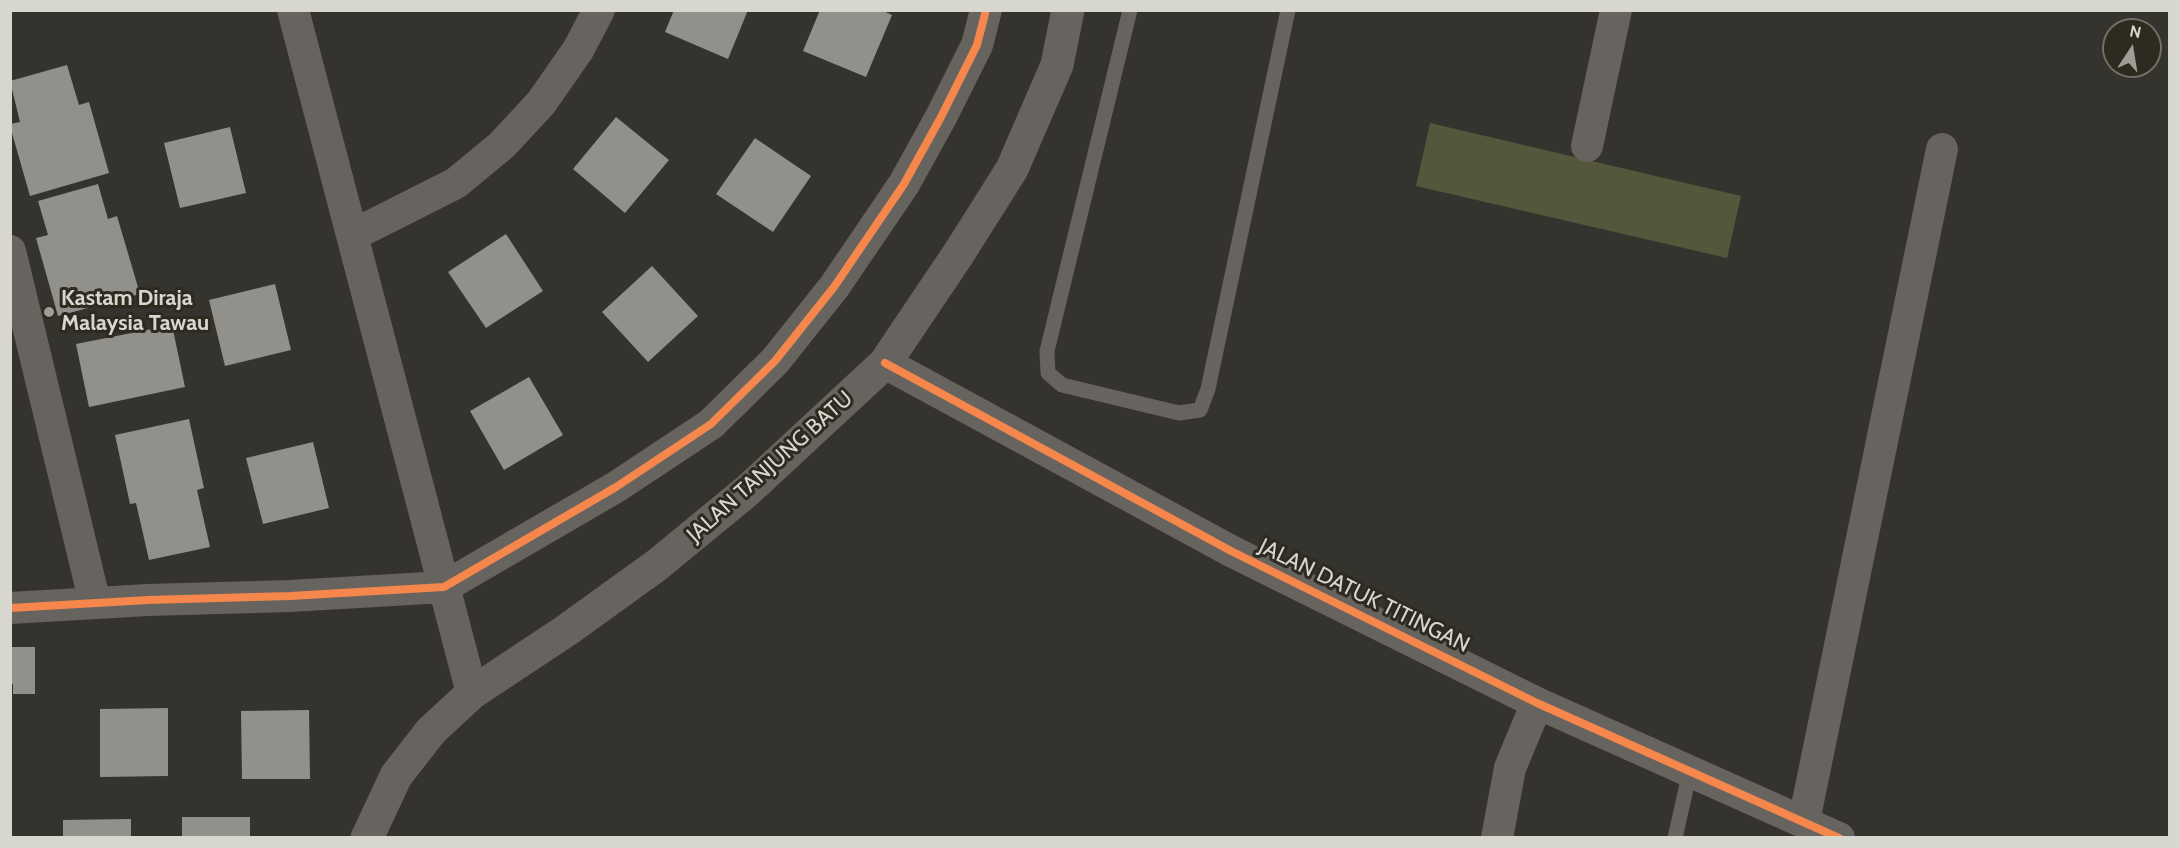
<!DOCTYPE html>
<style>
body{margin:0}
#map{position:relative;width:2180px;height:848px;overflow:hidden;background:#34332d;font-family:Cabin,sans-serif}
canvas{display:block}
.frame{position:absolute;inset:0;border:12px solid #d7d6cf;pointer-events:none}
.north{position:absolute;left:2102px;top:18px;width:60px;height:60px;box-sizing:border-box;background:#2d2b20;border:2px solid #716f66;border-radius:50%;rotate:12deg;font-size:16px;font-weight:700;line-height:24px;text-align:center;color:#d7d6cf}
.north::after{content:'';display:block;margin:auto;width:21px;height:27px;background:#9e9d96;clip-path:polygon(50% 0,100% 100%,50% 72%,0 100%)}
</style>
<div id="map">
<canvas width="2180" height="848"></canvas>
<div class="frame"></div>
<div class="north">N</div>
</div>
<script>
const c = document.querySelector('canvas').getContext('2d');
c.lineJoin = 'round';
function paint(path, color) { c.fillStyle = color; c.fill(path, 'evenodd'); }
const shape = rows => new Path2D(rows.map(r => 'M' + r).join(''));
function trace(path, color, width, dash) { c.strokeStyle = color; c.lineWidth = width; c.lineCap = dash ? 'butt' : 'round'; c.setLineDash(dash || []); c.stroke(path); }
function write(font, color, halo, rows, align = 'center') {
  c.font = font + ' Cabin,sans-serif'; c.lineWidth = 6; c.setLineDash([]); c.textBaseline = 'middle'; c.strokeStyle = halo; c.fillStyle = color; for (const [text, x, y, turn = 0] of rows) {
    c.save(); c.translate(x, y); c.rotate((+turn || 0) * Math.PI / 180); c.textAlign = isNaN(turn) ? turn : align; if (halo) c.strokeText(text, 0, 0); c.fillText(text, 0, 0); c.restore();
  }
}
const green = shape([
 [1430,123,1741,196,1727,258,1416,186]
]);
const building = shape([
 [674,10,748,10,728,59,665,32],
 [820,10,881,10,892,15,866,77,803,51],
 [67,65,79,105,89,102,109,173,30,196,10,126,10,124,20,122,10,81],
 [616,117,669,160,625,213,573,169],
 [230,127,246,193,180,208,164,143],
 [755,138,811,176,773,232,716,194],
 [98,184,108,219,117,216,140,294,58,316,36,238,48,235,38,201],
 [506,234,543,291,486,328,448,272],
 [652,266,698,316,648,362,602,312],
 [275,284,291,350,225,366,209,300],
 [172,325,185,387,89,407,76,344],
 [529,377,563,435,504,470,470,411],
 [189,419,204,488,197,490,210,547,149,560,136,503,130,504,115,435],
 [313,442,329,508,263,524,246,458],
 [10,647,35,647,35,694,13,694,13,684,10,684],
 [168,708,168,776,100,777,100,709],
 [309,710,310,779,242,779,241,711],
 [182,817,250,817,250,838,182,838],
 [131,819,131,838,63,838,63,820]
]);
const service = shape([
 [1130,10,1047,351,1048,373,1062,385,1179,413,1200,410,1208,389,1288,10],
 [1675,838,1690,771]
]);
const minor = shape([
 [293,10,472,693],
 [1587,146,1616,10],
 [353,235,456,183,502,145,541,103,578,50,599,10],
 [10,251,95,603],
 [885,363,1231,551,1537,703,1839,838],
 [10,608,148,600,290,596,444,587,616,487,711,424,775,361,834,287,904,184,941,117,977,45,986,10],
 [1804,821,1942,149],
 [1497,838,1510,768,1537,703]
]);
const tertiary = shape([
 [367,838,396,776,431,731,472,693,567,630,657,565,747,491,885,363,959,253,1012,169,1057,65,1068,10]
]);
const cycleway = shape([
 [885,363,1231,551,1537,703,1839,838],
 [10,608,148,600,290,596,444,587,616,487,711,424,775,361,834,287,904,184,941,117,977,45,986,10]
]);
const markers = [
 [49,312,6,"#9e9d96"]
];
const poiNames = [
 ["Kastam Diraja",61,299],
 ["Malaysia Tawau",61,324]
];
const streetNames = [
 ["JALAN TANJUNG BATU",770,467,-42],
 ["JALAN DATUK TITINGAN",1364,596,26]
];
paint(green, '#54573c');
paint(building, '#92908b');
trace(service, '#67635e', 15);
trace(minor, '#67635e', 32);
trace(tertiary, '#67635e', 33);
trace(cycleway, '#f5874c', 8);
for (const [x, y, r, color] of markers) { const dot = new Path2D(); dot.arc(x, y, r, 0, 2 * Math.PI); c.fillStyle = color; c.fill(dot); trace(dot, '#2d2b20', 2); }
write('bold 22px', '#d7d6cf', '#2d2b20', poiNames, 'left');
write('22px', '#d7d6cf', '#2d2b20', streetNames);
</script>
